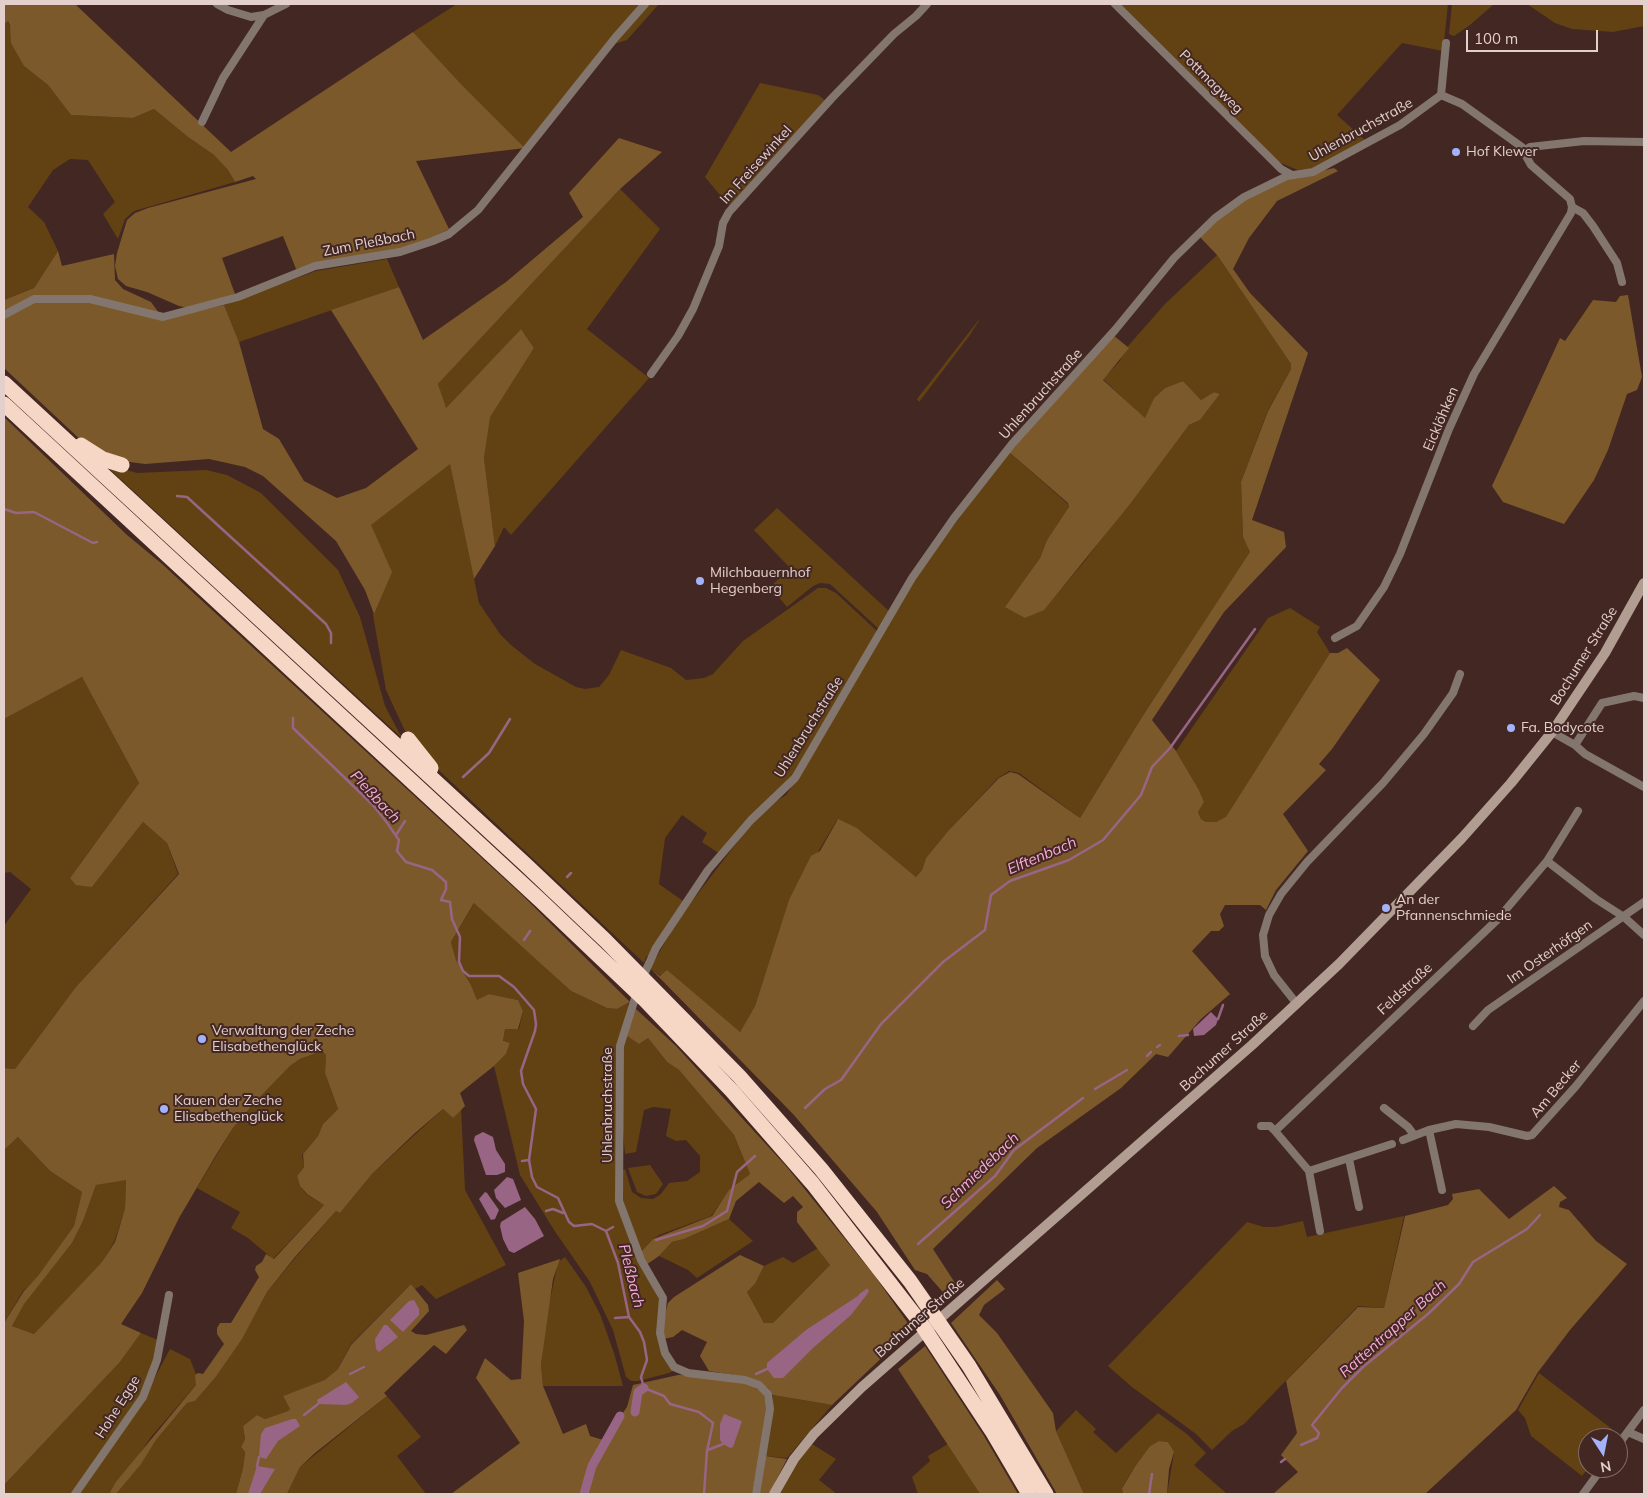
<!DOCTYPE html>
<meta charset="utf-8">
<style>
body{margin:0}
#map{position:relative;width:1648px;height:1498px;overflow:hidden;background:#432723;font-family:Mulish,sans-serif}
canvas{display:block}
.frame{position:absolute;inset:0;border:5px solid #e3d0cd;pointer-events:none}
.north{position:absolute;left:1578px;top:1428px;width:50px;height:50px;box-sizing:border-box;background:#432723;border:1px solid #836b67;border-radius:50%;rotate:169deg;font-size:14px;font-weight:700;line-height:20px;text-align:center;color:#e3d0cd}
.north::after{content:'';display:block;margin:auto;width:18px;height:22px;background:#a4b2fc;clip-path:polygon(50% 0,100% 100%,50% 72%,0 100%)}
.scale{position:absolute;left:1466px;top:30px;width:132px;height:22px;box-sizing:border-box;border:2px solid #e3d0cd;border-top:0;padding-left:6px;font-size:15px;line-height:18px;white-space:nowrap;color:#e3d0cd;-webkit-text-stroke:4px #432723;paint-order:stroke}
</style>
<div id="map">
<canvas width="1648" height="1498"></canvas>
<div class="frame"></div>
<div class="north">N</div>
<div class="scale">100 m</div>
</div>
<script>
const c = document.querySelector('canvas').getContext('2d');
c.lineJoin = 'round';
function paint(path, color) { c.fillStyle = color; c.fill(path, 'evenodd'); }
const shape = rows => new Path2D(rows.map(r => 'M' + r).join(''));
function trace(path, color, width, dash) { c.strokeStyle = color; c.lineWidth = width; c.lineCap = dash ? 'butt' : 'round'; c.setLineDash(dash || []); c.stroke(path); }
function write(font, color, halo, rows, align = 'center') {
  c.font = font + ' Mulish,sans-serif'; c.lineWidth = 4; c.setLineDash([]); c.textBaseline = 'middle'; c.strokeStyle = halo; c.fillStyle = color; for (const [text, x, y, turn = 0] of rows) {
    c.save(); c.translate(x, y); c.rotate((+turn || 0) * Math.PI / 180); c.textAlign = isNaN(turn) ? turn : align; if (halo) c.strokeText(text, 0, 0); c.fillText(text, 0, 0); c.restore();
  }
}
const green = shape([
 [457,4,643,4,525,148,460,83,413,32],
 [649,4,659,4,627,40,611,45],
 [1118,4,1448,4,1443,51,1402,43,1337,115,1365,140,1315,168,1298,170,1276,161],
 [1452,4,1494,4,1470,25,1454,36,1449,34],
 [1527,4,1644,4,1644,26,1613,32,1572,29,1555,23],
 [8,21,24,66,48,85,71,115,133,118,154,109,188,137,214,155,228,170,235,182,134,211,125,219,118,239,103,214,115,202,88,160,70,159,53,170,28,207,44,222,58,251,34,288,4,300,4,24],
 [760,83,818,95,826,101,731,207,729,206,705,177],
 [620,189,660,229,587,329,649,378,511,535,504,527,495,546,484,458,489,417,534,348,521,329,445,409,438,384],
 [1217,255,1291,364,1291,369,1268,410,1241,482,1243,537,1251,552,1142,717,1080,818,1019,773,1009,771,998,778,948,831,926,858,922,870,916,877,857,828,837,820,789,901,755,1006,740,1032,650,968,680,917,748,828,772,804,786,795,803,771,924,563,958,520,977,492,1009,452,1068,504,1069,508,1047,540,1040,558,1006,606,1025,618,1044,609,1084,562,1189,425,1200,420,1220,394,1214,392,1201,400,1183,381,1165,388,1154,398,1145,419,1103,379,1119,362,1129,345,1165,304],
 [387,259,399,287,239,342,224,305,316,271],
 [981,317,970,335,919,402,917,399],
 [103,463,137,473,206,470,227,475,261,493,338,570,360,617,385,706,402,738],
 [450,463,479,603,500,634,511,645,535,664,576,687,585,689,599,687,609,675,621,650,671,668,686,680,704,678,713,674,743,641,818,588,826,588,836,593,878,632,800,768,720,854,702,842,707,833,682,815,665,838,659,884,683,901,650,955,646,957,644,963,428,760,405,731,386,690,373,615,391,573,370,525],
 [777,508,891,613,880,630,830,584,820,583,813,586,787,607,770,587,790,568,754,530],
 [1290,608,1320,627,1317,632,1330,653,1226,818,1216,822,1206,822,1201,819,1198,812,1204,802,1199,790,1176,751,1268,618],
 [82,677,139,783,70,878,92,887,143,822,167,843,178,874,75,988,15,1069,4,1068,4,926,31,889,10,872,4,873,4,719],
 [475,902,571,991,607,1008,617,1009,629,1003,619,1041,619,1211,629,1237,659,1300,659,1316,673,1371,669,1373,638,1381,631,1381,626,1377,613,1330,590,1282,554,1230,520,1175,494,1066,506,1054,510,1043,503,1042,505,1029,519,1029,523,1011,518,1000,489,994,477,1001,471,985,456,960,451,942],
 [624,1034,639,1044,648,1038,667,1062,679,1070,734,1135,750,1174,729,1191,711,1216,659,1235,653,1239,640,1253,621,1202,623,1170,625,1169,632,1192,641,1198,653,1199,661,1194,669,1183,687,1181,700,1172,700,1156,686,1140,676,1141,666,1136,671,1109,653,1107,644,1110,636,1152,625,1154,621,1107],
 [322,1051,326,1055,325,1073,338,1109,323,1124,318,1136,302,1155,304,1167,297,1176,300,1186,306,1194,324,1205,273,1259,248,1238,231,1228,240,1212,197,1188,233,1128,255,1102,290,1066,300,1059],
 [443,1109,453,1118,461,1109,465,1190,506,1265,436,1299,422,1285,415,1289,411,1284,351,1344,338,1369,325,1381,283,1396,290,1409,288,1411,265,1419,257,1415,243,1426,245,1439,241,1447,245,1452,243,1468,236,1494,116,1494,141,1463,156,1440,187,1403,195,1401,215,1378,242,1338,267,1292,296,1257,336,1211,340,1213,372,1174],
 [18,1137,50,1171,82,1192,74,1226,38,1277,23,1291,4,1323,4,1150],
 [650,1165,663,1184,656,1194,646,1196,637,1192,628,1168],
 [126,1179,125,1210,114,1242,102,1263,34,1334,12,1326,24,1303,72,1243,83,1221,96,1185],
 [1404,1216,1384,1308,1358,1306,1244,1424,1232,1431,1212,1450,1196,1434,1132,1387,1108,1366,1247,1222,1264,1227,1276,1227,1303,1221,1307,1237],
 [729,1219,753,1241,697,1278,688,1270,659,1256,672,1242,684,1239],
 [818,1248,830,1265,773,1323,764,1323,747,1292,755,1284,764,1266,783,1257,793,1263],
 [565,1257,586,1287,600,1314,614,1353,623,1386,543,1386,541,1365,549,1305,558,1262],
 [141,1333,160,1341,141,1396,72,1494,4,1494,4,1485,120,1362],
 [170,1349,190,1359,196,1374,196,1385,151,1437,132,1465,115,1483,109,1494,78,1494,144,1398],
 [1539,1373,1617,1433,1612,1438,1588,1438,1588,1468,1582,1476,1531,1436,1525,1418,1518,1410],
 [773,1395,832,1405,787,1458,765,1456,772,1420],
 [387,1396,421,1437,397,1456,426,1494,287,1494,300,1467],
 [1076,1410,1096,1429,1093,1432,1116,1453,1158,1413,1187,1434,1206,1453,1194,1465,1227,1494,1167,1494,1174,1453,1168,1442,1159,1441,1150,1446,1136,1465,1122,1487,1123,1494,1084,1494,1056,1431],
 [812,1444,836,1459,819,1480,837,1494,780,1494,797,1463],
 [948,1444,966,1472,980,1494,918,1494,912,1477,930,1461,928,1456]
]);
const forest = shape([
 [4,4,75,4,231,152,413,32,460,83,525,148,416,161,449,229,432,238,415,246,296,269,283,236,222,258,235,294,189,308,179,306,147,292,126,286,118,279,115,266,117,253,127,220,135,213,148,208,256,179,253,176,235,182,228,170,214,155,188,137,154,109,133,118,71,115,48,85,24,66,11,43,10,25,8,21,4,24],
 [619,138,662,152,620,189,438,384,446,408,521,329,534,348,490,417,484,458,495,546,474,579,450,464,371,525,392,572,374,614,365,590,336,541,263,476,245,467,209,459,145,464,122,461,85,444,4,368,4,315,34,300,89,301,164,319,224,305,239,342,263,429,279,439,304,481,337,498,366,488,418,449,331,310,399,287,423,340,506,282,583,217,569,193],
 [1334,168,1338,171,1277,201,1249,238,1233,269,1250,293,1308,353,1252,520,1284,532,1286,547,1224,612,1152,720,1176,751,1199,790,1204,802,1198,812,1201,819,1206,822,1216,822,1226,817,1330,653,1338,653,1347,648,1380,680,1332,749,1319,764,1326,770,1283,814,1308,851,1276,890,1266,910,1260,905,1225,905,1220,914,1224,926,1219,931,1211,931,1192,951,1230,994,1201,1019,1168,1057,1156,1054,1121,1088,1037,1148,933,1249,959,1289,948,1298,927,1274,915,1270,877,1212,793,1114,650,968,660,976,667,970,740,1032,755,1006,789,900,811,856,820,851,838,819,857,828,916,877,922,870,926,858,948,831,999,778,1010,772,1018,774,1080,818,1142,717,1250,552,1243,537,1241,482,1268,411,1291,369,1291,364,1217,255,1198,235,1245,198,1290,178],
 [58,251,62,266,114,254,115,280,123,289,151,302,159,313,90,297,34,298,4,313,4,300,34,288],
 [1628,295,1642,377,1637,390,1627,394,1608,450,1594,480,1564,524,1503,502,1492,486,1560,338,1565,341,1593,300,1616,302,1620,296],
 [1113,335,1129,348,1103,380,1145,418,1154,398,1165,388,1183,381,1201,400,1214,392,1220,394,1200,420,1189,425,1130,504,1044,610,1025,618,1005,607,1040,558,1047,540,1069,507,1068,503,1009,452],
 [4,417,127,535,161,563,522,895,630,1002,617,1009,607,1008,571,991,474,903,451,942,456,960,471,985,477,1000,489,994,518,1000,523,1011,518,1029,505,1029,503,1041,510,1043,506,1054,494,1066,460,1093,465,1106,453,1118,443,1109,415,1133,372,1174,340,1213,336,1211,295,1257,267,1292,242,1339,215,1378,195,1401,187,1403,156,1440,141,1464,116,1494,109,1494,115,1483,196,1385,195,1375,198,1373,203,1374,224,1344,217,1334,217,1328,220,1323,231,1323,259,1277,255,1270,256,1266,262,1262,266,1254,274,1259,324,1205,307,1194,300,1186,297,1176,304,1167,303,1154,318,1136,323,1124,338,1109,325,1073,326,1055,322,1051,300,1059,290,1066,255,1102,233,1128,216,1155,179,1218,142,1293,121,1324,141,1333,120,1362,4,1485,4,1323,24,1291,38,1276,74,1226,82,1192,50,1171,18,1137,4,1150,4,1068,15,1069,75,988,179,874,167,843,143,822,92,887,76,885,70,878,139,783,82,677,4,719],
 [126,1180,125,1209,115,1242,102,1262,34,1334,12,1326,24,1304,72,1243,83,1221,96,1185],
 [636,1009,676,1046,786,1166,874,1275,912,1329,832,1405,773,1395,768,1388,747,1377,709,1371,700,1356,707,1342,682,1330,673,1337,663,1339,664,1318,668,1303,674,1297,740,1255,764,1266,755,1284,747,1292,764,1323,773,1323,830,1265,797,1222,797,1212,803,1207,793,1196,784,1203,759,1182,736,1201,729,1219,684,1239,672,1242,659,1256,646,1265,640,1253,653,1239,712,1216,729,1190,750,1174,734,1135,679,1070,667,1062,648,1038,639,1044,624,1034],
 [1554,1186,1567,1198,1560,1202,1559,1207,1569,1210,1596,1241,1627,1264,1570,1330,1538,1372,1516,1410,1425,1494,1273,1494,1298,1472,1281,1455,1297,1433,1286,1381,1358,1307,1384,1308,1405,1216,1448,1205,1453,1199,1452,1194,1479,1189,1509,1219],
 [560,1259,553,1279,541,1365,543,1386,563,1434,586,1424,590,1436,603,1440,627,1407,633,1385,678,1375,709,1376,752,1385,764,1394,767,1412,752,1494,451,1494,520,1443,476,1378,485,1358,511,1380,521,1379,524,1321,518,1273],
 [997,1280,1005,1289,984,1305,979,1315,997,1333,1053,1413,1056,1431,1084,1494,1057,1494,1000,1395,951,1323],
 [411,1284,428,1305,429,1311,411,1331,416,1334,426,1335,464,1325,467,1330,446,1354,434,1345,384,1393,387,1396,315,1453,300,1467,287,1494,236,1494,243,1468,245,1452,241,1447,245,1439,243,1426,257,1415,265,1419,288,1411,290,1409,283,1396,325,1380,338,1369,351,1345],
 [925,1346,984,1436,1018,1494,980,1494,898,1369],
 [1159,1441,1168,1442,1174,1452,1169,1469,1167,1494,1123,1494,1122,1488,1136,1465,1150,1446],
 [765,1456,787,1459,769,1494,759,1494]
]);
const water = shape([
 [1211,1012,1218,1019,1216,1025,1204,1035,1194,1036,1193,1029],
 [483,1132,493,1137,496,1150,505,1164,505,1172,497,1175,486,1175,474,1140,475,1136],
 [507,1177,513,1179,521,1200,505,1208,496,1198,494,1190],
 [485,1192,487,1193,499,1210,495,1219,491,1220,479,1199],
 [525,1207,535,1219,544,1236,514,1253,509,1251,503,1239,500,1226,501,1222],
 [867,1290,869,1290,868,1293,851,1315,813,1348,783,1378,774,1378,767,1369,767,1363,806,1330],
 [414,1300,419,1309,419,1315,403,1332,390,1320,409,1301],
 [384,1325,387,1325,398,1337,379,1352,376,1349,375,1339],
 [346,1382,359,1397,352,1403,346,1405,318,1404,317,1400],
 [724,1414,742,1421,733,1447,730,1448,723,1444,720,1440,720,1424],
 [292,1419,296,1419,300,1426,278,1441,266,1459,259,1457,261,1434,265,1428],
 [257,1466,275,1469,260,1494,248,1494]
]);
const stream = shape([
 [177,496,187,497,326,624,331,633,331,643],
 [4,509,16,513,34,512,93,543,97,542],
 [293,718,293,728,372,804,385,820,399,840,397,851,406,862,432,870,446,882,446,889,441,900,450,902,452,919,460,937,459,962,463,971,469,976,499,976,514,987,534,1010,536,1024,535,1031,521,1071,523,1084,536,1109,529,1160,532,1177,537,1187,558,1198,569,1222,574,1226,592,1224,606,1231,618,1263,629,1317,640,1332,644,1342,647,1360,641,1377,644,1388,664,1396,670,1404,699,1412,713,1423,707,1451,704,1494],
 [463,777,489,753,510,719],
 [396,835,405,821],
 [567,877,571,873],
 [524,940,530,931],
 [1218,1019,1223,1005],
 [1179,1036,1188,1035],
 [1157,1047,1160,1045],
 [1147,1056,1151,1052],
 [1095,1089,1127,1070],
 [805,1108,825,1089,841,1080,881,1024,943,962,985,930,991,895,1010,881,1069,860,1103,840,1141,795,1152,767,1170,748,1255,629],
 [522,1161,529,1160],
 [546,1211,553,1209,563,1213],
 [606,1231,613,1227],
 [656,1240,703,1226,727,1211,737,1172,755,1156],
 [918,1244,995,1176,1014,1150,1083,1098],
 [860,1295,867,1290],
 [615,1318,629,1317],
 [350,1374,364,1367],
 [756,1374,767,1369],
 [304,1415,318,1404],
 [1301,1445,1317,1438,1319,1433,1312,1425,1342,1388,1363,1367,1428,1314,1459,1284,1473,1262,1527,1229,1540,1215],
 [708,1450,723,1444],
 [1281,1462,1285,1459],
 [257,1466,259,1457],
 [1149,1494,1152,1474]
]);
const canal = shape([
 [635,1412,638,1392,644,1388],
 [584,1494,592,1466,620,1416]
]);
const street = shape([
 [217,4,228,10,251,17,264,15,286,4],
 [1115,4,1271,159,1281,169,1292,175],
 [1446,43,1441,95,1462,104,1526,150,1530,147,1584,141,1644,142],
 [202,122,223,78,264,15],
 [1526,150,1526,156,1531,165,1570,199,1572,207,1583,213,1593,226,1617,263,1622,282],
 [4,315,34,299,90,299,163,317,238,297,315,266,400,252,433,241,449,234,478,210,615,38,645,4],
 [651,374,678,336,693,309,719,246,723,223,729,212,832,98,894,34,916,16,927,4],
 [1335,638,1357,626,1384,587,1400,554,1449,429,1474,374,1571,213,1572,207],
 [1552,732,1575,745,1585,754,1644,787],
 [1575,745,1602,703,1634,696,1644,698],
 [1547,861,1578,811],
 [642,979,656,948,708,870,751,820,795,778,912,578,954,518,1012,444,1115,330,1174,258,1215,218,1244,197,1287,176,1313,172,1400,125,1441,95],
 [637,992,620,1046,619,1201,641,1260,663,1298,660,1333,665,1353,674,1367,688,1373,745,1380,759,1385,768,1394,770,1409,756,1494],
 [1297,1004,1274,975,1265,956,1263,935,1269,915,1281,894,1307,862,1383,783,1424,734,1453,693,1460,674],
 [1473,1026,1488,1010,1644,902],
 [1384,1108,1408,1127,1414,1135],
 [1261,1126,1270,1126,1275,1131],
 [1429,1130,1442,1190],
 [1403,1140,1429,1130,1456,1124,1489,1127,1527,1136,1532,1135,1576,1086,1644,1001],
 [1392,1144,1309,1171,1275,1131,1497,920,1547,861,1596,899,1624,917,1644,935],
 [1349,1159,1359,1207],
 [1309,1171,1320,1231],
 [1628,1432,1644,1439],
 [1618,1445,1644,1410],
 [75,1494,143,1397,157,1360,169,1295],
 [1583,1494,1602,1468]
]);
const secondary = shape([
 [774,1494,794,1459,814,1434,862,1387,1252,1045,1339,964,1462,838,1511,783,1552,732,1605,653,1644,583]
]);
const highway = shape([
 [4,383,526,865,605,940,739,1076,821,1169,910,1281,969,1366,1046,1494],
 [4,404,540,900,645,1000,732,1091,813,1184,920,1322,992,1431,1029,1494],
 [81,445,103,459,122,465],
 [408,739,431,768]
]);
const markers = [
 [1456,152,5,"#a4b2fc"],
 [700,581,5,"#a4b2fc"],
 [1511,728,5,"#a4b2fc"],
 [1386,908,5,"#a4b2fc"],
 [202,1039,5,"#a4b2fc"],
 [164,1109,5,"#a4b2fc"]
];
const streetNames = [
 ["Pottmagweg",1211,82,45],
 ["Uhlenbruchstraße",1361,130,-29],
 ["Im Freisewinkel",756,165,-48],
 ["Zum Pleßbach",369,243,-11],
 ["Uhlenbruchstraße",1041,394,-48],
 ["Eicklöhken",1441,419,-67],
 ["Bochumer Straße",1584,656,-58],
 ["Uhlenbruchstraße",809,727,-58],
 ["Im Osterhöfgen",1550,952,-35],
 ["Feldstraße",1405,989,-43],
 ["Bochumer Straße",1224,1051,-42],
 ["Am Becker",1556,1089,-50],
 ["Uhlenbruchstraße",608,1105,-90],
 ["Bochumer Straße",920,1318,-41],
 ["Hohe Egge",118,1407,-58]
];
const poiNames = [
 ["Hof Klewer",1466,152],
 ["Milchbauernhof",710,573],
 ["Hegenberg",710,589],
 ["Fa. Bodycote",1521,728],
 ["An der",1396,900],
 ["Pfannenschmiede",1396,916],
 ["Verwaltung der Zeche",212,1031],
 ["Elisabethenglück",212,1047],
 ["Kauen der Zeche",174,1101],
 ["Elisabethenglück",174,1117]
];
const waterNames = [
 ["Pleßbach",375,797,47],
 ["Elftenbach",1042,856,-23],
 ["Schmiedebach",980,1171,-44],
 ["Pleßbach",631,1276,76],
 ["Rattentrapper Bach",1393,1329,-42]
];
paint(green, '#624213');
paint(forest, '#7c592a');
paint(water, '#986584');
trace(stream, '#986584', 2.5);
trace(canal, '#986584', 9);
trace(street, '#83766e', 8);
trace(secondary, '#b19d91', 10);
trace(highway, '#f6d6c5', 15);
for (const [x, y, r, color] of markers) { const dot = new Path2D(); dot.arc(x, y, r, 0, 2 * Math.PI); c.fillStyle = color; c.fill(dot); trace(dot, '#432723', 2); }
write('14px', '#e3d0cd', '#432723', streetNames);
write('14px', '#e3d0cd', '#432723', poiNames, 'left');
write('italic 15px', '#f8aad9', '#432723', waterNames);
</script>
